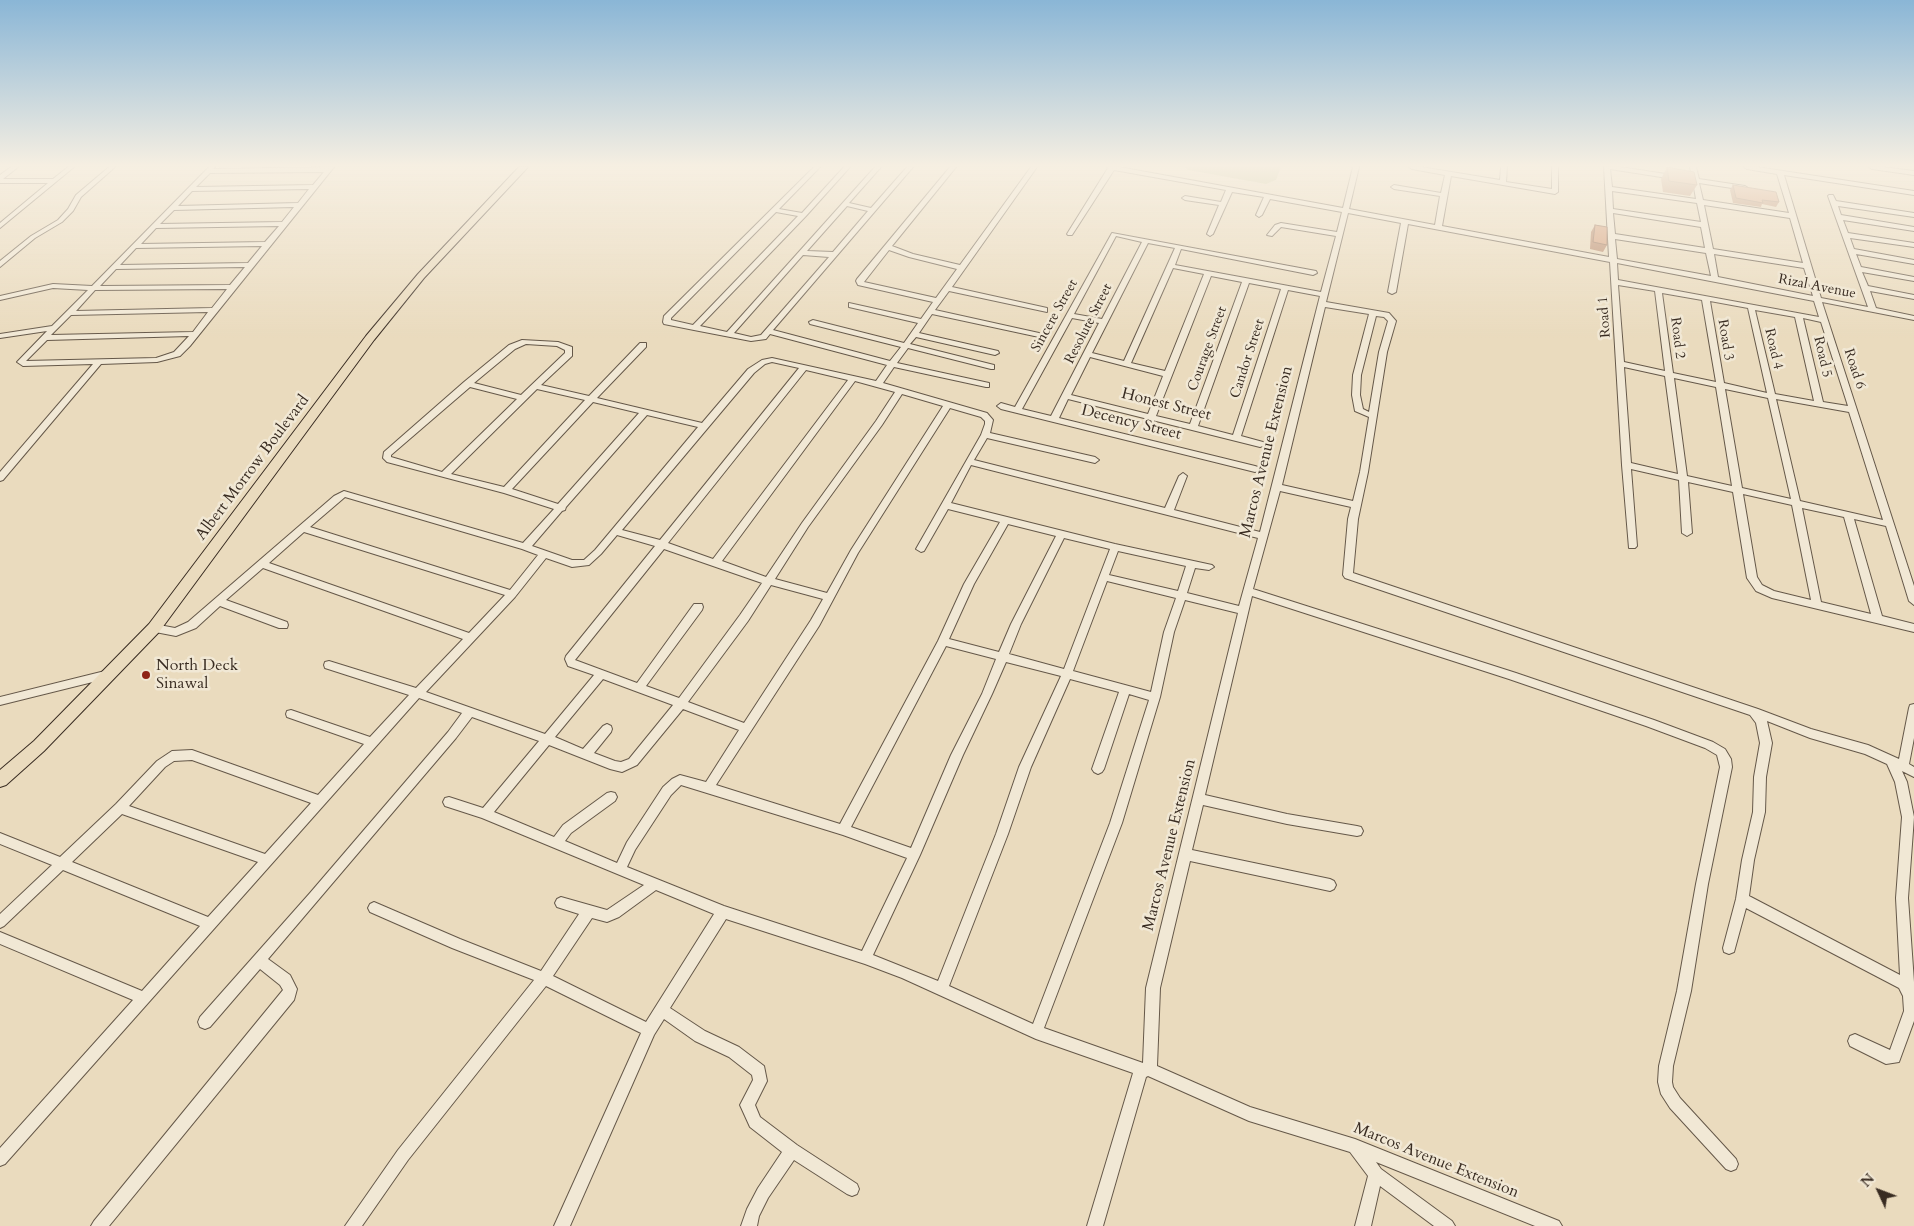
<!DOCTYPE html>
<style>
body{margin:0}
#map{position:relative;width:1914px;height:1226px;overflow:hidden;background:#eadbbe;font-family:Cardo,serif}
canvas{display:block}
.north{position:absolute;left:1854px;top:1166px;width:50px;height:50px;-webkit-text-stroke:4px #f1e8d5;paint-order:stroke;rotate:313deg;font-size:14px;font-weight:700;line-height:20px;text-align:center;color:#392c22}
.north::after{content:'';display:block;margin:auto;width:18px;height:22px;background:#392c22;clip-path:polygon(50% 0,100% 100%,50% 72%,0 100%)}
</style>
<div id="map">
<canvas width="1914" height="1226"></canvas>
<div class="north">N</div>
</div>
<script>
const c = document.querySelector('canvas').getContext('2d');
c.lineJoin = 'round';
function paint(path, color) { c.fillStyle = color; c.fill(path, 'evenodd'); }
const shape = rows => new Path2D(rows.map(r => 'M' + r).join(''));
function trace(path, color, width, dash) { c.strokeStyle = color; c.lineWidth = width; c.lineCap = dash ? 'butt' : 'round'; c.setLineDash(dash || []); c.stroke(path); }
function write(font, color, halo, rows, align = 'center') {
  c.font = font + ' Cardo,serif'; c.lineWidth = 5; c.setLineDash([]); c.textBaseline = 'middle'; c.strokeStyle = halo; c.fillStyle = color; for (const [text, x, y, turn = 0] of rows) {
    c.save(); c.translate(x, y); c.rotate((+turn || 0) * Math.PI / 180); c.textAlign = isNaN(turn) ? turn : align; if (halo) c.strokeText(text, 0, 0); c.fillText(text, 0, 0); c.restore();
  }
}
const green = shape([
 [1184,167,1281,167,1276,180,1266,184,1188,170]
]);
const minor = shape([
 [11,167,18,167,3,179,53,179,68,167,74,167,0,228,0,223,48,183,0,183,0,175,11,167],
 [109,167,115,167,81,197,73,211,62,222,35,238,0,267,0,261,31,236,58,220,68,209,76,195,109,167],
 [209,167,215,167,213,169,334,167,190,346,180,356,157,362,101,364,3,480,0,481,0,472,93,364,23,366,17,362,47,331,0,338,0,334,52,326,88,290,53,288,0,300,0,296,53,284,92,286,209,167],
 [324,172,313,185,196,187,210,173,324,172],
 [309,189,298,203,178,206,192,191,309,189],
 [294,207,282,222,160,224,174,210,294,207],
 [279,226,265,242,141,244,156,228,279,226],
 [262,246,248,263,120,265,136,248,262,246],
 [245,267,230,285,100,286,116,269,245,267],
 [227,289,212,308,76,311,95,290,227,289],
 [208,312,193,332,51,335,71,315,208,312],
 [189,336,174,352,156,358,26,361,47,340,189,336],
 [814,167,820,167,779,209,802,213,844,167,850,167,806,216,700,326,727,332,875,167,881,167,849,203,871,208,907,167,913,167,773,330,890,361,901,347,810,324,809,322,813,320,904,343,918,323,849,307,849,303,921,319,933,302,858,285,856,281,857,279,950,167,956,167,892,246,913,254,960,265,1031,167,1037,167,952,287,1047,308,1047,312,949,291,935,310,1039,333,1039,337,932,314,919,333,998,351,999,353,995,355,916,337,910,344,994,365,994,369,991,369,908,348,897,363,989,383,989,387,986,387,894,367,883,383,987,413,993,420,990,433,1095,457,1099,460,1095,463,987,438,974,460,1165,508,1179,476,1183,473,1187,476,1174,510,1260,532,1320,296,1288,290,1241,436,1263,442,1264,444,1263,446,1260,447,1068,399,1059,418,1255,466,1258,467,1259,469,1258,471,1255,472,1001,409,997,406,1001,403,1015,407,1112,233,1316,271,1317,273,1313,275,1181,249,1175,265,1321,292,1336,236,1281,227,1272,236,1267,235,1275,225,1281,223,1337,232,1342,212,1270,199,1262,215,1259,217,1256,215,1264,197,1232,192,1213,234,1210,236,1207,234,1219,205,1185,200,1182,198,1185,196,1221,202,1226,190,1114,170,1072,235,1068,235,1067,234,1108,168,1107,167,1119,167,1343,208,1353,167,1359,167,1349,209,1435,225,1440,196,1394,189,1391,187,1394,185,1441,193,1445,175,1412,169,1409,167,1421,167,1500,180,1501,167,1507,167,1506,182,1552,189,1552,167,1558,167,1558,192,1555,194,1451,176,1442,226,1609,257,1604,167,1620,167,1692,178,1690,167,1696,167,1699,179,1745,186,1748,188,1745,190,1699,183,1703,200,1789,213,1777,174,1747,169,1744,167,1757,167,1914,191,1914,195,1784,175,1821,298,1868,307,1828,196,1829,195,1833,195,1836,201,1914,213,1914,217,1838,206,1841,215,1914,227,1914,231,1843,220,1848,233,1914,243,1914,247,1850,238,1854,249,1914,260,1914,264,1856,254,1861,267,1914,277,1914,281,1862,272,1868,286,1914,295,1914,299,1870,291,1876,308,1914,316,1914,320,1822,302,1914,586,1914,605,1909,601,1886,526,1854,519,1882,616,1914,624,1914,632,1772,598,1756,591,1747,578,1733,492,1688,482,1692,533,1687,536,1682,533,1679,480,1631,469,1637,546,1635,548,1629,548,1622,465,1610,262,1408,224,1396,292,1392,294,1388,292,1401,223,1348,213,1326,302,1389,313,1396,321,1387,352,1368,472,1358,519,1353,573,1758,709,1811,729,1868,745,1899,759,1909,708,1910,705,1914,704,1914,738,1909,764,1914,767,1914,777,1902,771,1907,782,1914,817,1908,898,1914,982,1914,1021,1899,1062,1886,1064,1850,1046,1848,1041,1850,1036,1855,1034,1890,1050,1904,1011,1903,996,1899,988,1746,908,1734,952,1729,954,1724,952,1723,948,1736,899,1742,860,1753,812,1754,777,1760,743,1756,723,1750,715,1345,578,1343,575,1348,519,1351,507,1280,491,1253,589,1516,673,1654,720,1713,742,1725,749,1731,759,1732,767,1708,884,1691,991,1673,1066,1672,1082,1673,1087,1680,1098,1736,1159,1738,1164,1736,1169,1731,1171,1726,1169,1670,1108,1661,1094,1658,1082,1659,1066,1677,991,1696,884,1720,767,1717,755,1705,748,1646,726,1509,679,1252,596,1205,795,1287,814,1357,826,1361,827,1363,831,1361,835,1357,836,1287,824,1203,805,1192,850,1330,879,1334,881,1336,885,1334,889,1330,891,1190,861,1160,988,1157,1066,1250,1107,1355,1139,1559,1221,1562,1226,1535,1226,1376,1162,1381,1169,1452,1221,1455,1226,1434,1226,1380,1186,1371,1226,1355,1226,1368,1176,1350,1152,1249,1121,1148,1076,1146,1077,1103,1226,1087,1226,1133,1073,1036,1039,902,978,865,964,726,919,670,1008,705,1031,739,1047,764,1066,767,1081,755,1105,760,1117,797,1145,857,1184,859,1189,857,1194,852,1196,847,1194,794,1160,768,1198,759,1216,757,1226,741,1226,747,1209,758,1188,782,1152,750,1127,740,1105,753,1080,752,1075,729,1057,695,1041,664,1019,654,1035,570,1226,554,1226,641,1033,546,986,408,1160,362,1226,345,1226,398,1150,534,980,452,948,370,912,368,908,370,904,374,902,460,939,541,971,579,914,557,907,555,903,557,899,561,897,607,910,644,885,482,818,445,806,443,802,445,798,449,797,483,808,539,741,472,717,456,738,268,959,290,975,297,989,294,1000,109,1226,91,1226,94,1221,283,990,280,985,260,969,210,1027,205,1029,200,1027,198,1022,200,1017,310,893,448,732,462,713,419,698,5,1164,0,1166,0,1148,133,1000,0,944,0,932,142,991,200,926,63,870,4,926,0,928,0,914,52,865,0,844,0,833,60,857,116,804,157,761,172,751,192,750,318,795,364,744,287,717,286,714,287,711,291,710,370,737,409,695,325,668,324,665,325,662,329,661,416,688,463,639,263,568,226,600,287,622,288,625,287,628,279,628,220,606,196,628,176,636,150,631,149,628,150,625,154,624,175,628,188,622,334,496,344,491,523,543,554,509,504,493,387,462,383,458,384,452,464,382,509,345,522,340,558,342,572,347,572,356,541,385,589,396,640,343,646,343,646,347,597,398,702,423,748,369,762,360,772,358,876,381,887,365,770,334,766,339,751,341,694,330,664,324,663,322,664,316,814,167],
 [1610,169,1693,182,1696,199,1612,187,1610,169],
 [1612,191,1697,203,1701,222,1613,209,1612,191],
 [1704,205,1790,218,1803,263,1713,249,1704,205],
 [847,206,868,211,833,252,807,251,847,206],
 [776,212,798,216,693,325,671,320,671,318,776,212],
 [1613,213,1701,227,1705,248,1615,234,1613,213],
 [1116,236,1142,242,1102,319,1074,314,1116,236],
 [1615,239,1706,253,1711,276,1617,259,1615,239],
 [1148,243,1175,248,1124,361,1092,353,1148,243],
 [889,250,909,257,957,269,936,298,864,282,889,250],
 [1714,254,1804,268,1813,296,1718,277,1714,254],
 [803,255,829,257,761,335,751,337,734,333,803,255],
 [1617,263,1814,301,1819,317,1618,280,1617,263],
 [1173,268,1204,274,1165,371,1131,363,1173,268],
 [1211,276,1242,282,1190,424,1156,416,1211,276],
 [1249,283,1281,289,1233,435,1198,426,1249,283],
 [1618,285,1655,291,1665,371,1624,362,1618,285],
 [1662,293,1702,300,1716,382,1673,373,1662,293],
 [1710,301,1748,308,1767,393,1724,383,1710,301],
 [1325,307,1369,314,1353,375,1352,395,1355,411,1369,417,1360,472,1353,501,1282,485,1325,307],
 [1755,310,1795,317,1814,401,1775,394,1755,310],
 [1376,316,1384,317,1388,321,1379,352,1369,412,1363,409,1360,395,1361,375,1376,316],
 [1072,318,1099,323,1051,416,1022,409,1072,318],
 [1803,318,1821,322,1848,406,1823,402,1803,318],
 [526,344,557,346,565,350,565,353,521,395,474,383,515,349,526,344],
 [1090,357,1163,376,1148,414,1071,395,1090,357],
 [772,362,799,368,660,540,622,530,754,373,765,364,772,362],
 [1624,367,1665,376,1678,474,1631,463,1624,367],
 [806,370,848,380,713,559,668,543,806,370],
 [1674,378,1716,387,1732,486,1687,476,1674,378],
 [855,381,895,392,876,421,802,523,766,577,722,561,855,381],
 [470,387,517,399,442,472,391,457,391,455,470,387],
 [537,389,585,400,504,487,451,474,537,389],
 [1725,389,1768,398,1791,499,1742,488,1725,389],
 [902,394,943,406,851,550,827,593,775,579,808,527,882,425,902,394],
 [1776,399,1849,412,1883,520,1800,501,1776,399],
 [593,402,639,413,558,504,512,489,593,402],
 [950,408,981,417,985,421,985,424,981,435,916,549,921,552,924,551,948,509,1000,522,964,584,938,641,840,824,716,785,819,626,858,553,950,408],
 [647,415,698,427,595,550,584,560,572,560,532,546,562,511,565,510,566,507,647,415],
 [971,465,1258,538,1239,606,1187,593,1195,568,1209,570,1214,567,1212,565,1115,544,951,503,971,465],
 [1743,494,1792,505,1811,600,1774,591,1762,585,1757,577,1743,494],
 [345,497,522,549,538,555,510,590,310,527,345,497],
 [1802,508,1844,517,1871,614,1821,602,1802,508],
 [1008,524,1056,536,1011,624,999,652,949,639,974,584,1008,524],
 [304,532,505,595,469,633,269,563,304,532],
 [617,535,655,546,566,656,565,659,568,666,594,675,545,734,426,692,515,597,546,558,572,567,589,565,601,554,617,535],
 [1064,538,1110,549,1064,669,1009,654,1021,624,1064,538],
 [664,549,762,583,740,615,679,698,646,686,702,610,703,607,702,604,694,604,637,683,575,660,664,549],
 [1118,551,1186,566,1178,591,1109,575,1118,551],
 [1107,581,1176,598,1164,632,1151,692,1073,671,1107,581],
 [771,585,823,599,811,620,744,723,688,702,748,621,771,585],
 [1185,600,1238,613,1146,988,1143,1063,1044,1028,1122,823,1160,697,1174,632,1185,600],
 [946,646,996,659,982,694,951,755,911,848,851,827,946,646],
 [1006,662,1061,676,1019,767,996,834,938,981,873,955,920,855,963,755,992,694,1006,662],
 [603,679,673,705,629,759,621,762,615,761,594,753,611,732,612,729,611,726,607,724,603,726,583,749,555,737,603,679],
 [1070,679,1119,692,1092,769,1094,772,1098,774,1102,772,1104,769,1129,694,1149,700,1110,823,1033,1024,949,986,1008,834,1031,767,1070,679],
 [683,709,739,730,706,782,680,775,672,779,663,787,627,842,617,863,565,841,571,833,615,801,617,797,615,793,611,792,607,793,563,825,554,837,494,812,549,745,610,769,622,772,637,765,683,709],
 [1767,721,1810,738,1865,754,1887,764,1895,782,1902,817,1896,898,1900,975,1749,896,1754,860,1765,812,1766,777,1772,743,1767,721],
 [192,760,311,803,265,854,129,806,165,767,174,761,192,760],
 [681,785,843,835,907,858,862,951,724,906,627,867,635,850,671,795,681,785],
 [122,814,258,862,208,917,72,862,122,814],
 [656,890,714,914,646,1022,553,976,592,918,607,922,619,917,656,890],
 [1869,167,1883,167,1914,171,1914,175,1872,169,1869,167],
 [109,670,113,671,114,674,113,677,0,705,0,697,109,670]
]);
const major = shape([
 [519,167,528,167,424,278,374,340,159,632,44,751,6,785,0,787,0,770,34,741,149,624,366,336,418,274,519,167]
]);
const wall = shape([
 [1667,167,1697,185,1690,196,1663,192,1661,179],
 [1733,185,1779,202,1776,207,1762,204,1761,207,1733,203,1730,190],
 [1595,225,1607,245,1603,252,1590,249,1591,232]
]);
const building = shape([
 [1667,167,1694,172,1697,185,1669,181,1667,167],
 [1733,185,1776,192,1779,202,1762,200,1763,203,1736,198,1733,185],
 [1595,225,1607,227,1607,245,1593,242,1595,225]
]);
const markers = [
 [146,675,5,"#8f2418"]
];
const farStreetnames = [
 ["Rizal Avenue",1817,287,11],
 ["Sincere Street",1055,316,-61],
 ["Road 1",1605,317,-94],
 ["Resolute Street",1089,324,-63],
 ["Road 2",1677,338,83],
 ["Road 3",1725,340,81],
 ["Courage Street",1208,349,-70],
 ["Road 4",1773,349,77],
 ["Road 5",1822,357,77],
 ["Candor Street",1248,359,-72],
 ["Road 6",1854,369,72]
];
const streetNames = [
 ["Honest Street",1166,405,14],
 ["Decency Street",1131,423,14],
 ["Marcos Avenue Extension",1267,452,-76],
 ["Albert Morrow Boulevard",253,468,-53],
 ["Marcos Avenue Extension",1170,845,-76],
 ["Marcos Avenue Extension",1436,1161,22]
];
const poiNames = [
 ["North Deck",156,666],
 ["Sinawal",156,684]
];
paint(green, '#bcbe8e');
trace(minor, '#655849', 2);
trace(major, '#392c22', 2);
paint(minor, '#f1e8d5');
paint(major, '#eadbbe');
paint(wall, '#b58465');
paint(building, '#d39a76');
trace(building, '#946c53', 1);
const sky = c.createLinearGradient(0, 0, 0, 338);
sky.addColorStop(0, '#8ab6d6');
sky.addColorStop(0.49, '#f6efe2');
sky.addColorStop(1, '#f6efe200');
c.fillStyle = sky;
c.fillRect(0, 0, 1914, 338);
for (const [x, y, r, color] of markers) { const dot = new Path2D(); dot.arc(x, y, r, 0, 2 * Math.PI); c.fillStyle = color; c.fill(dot); trace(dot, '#f1e8d5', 2); }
write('14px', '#392c22', '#f1e8d5', farStreetnames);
write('16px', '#392c22', '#f1e8d5', streetNames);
write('16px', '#392c22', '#f1e8d5', poiNames, 'left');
</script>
